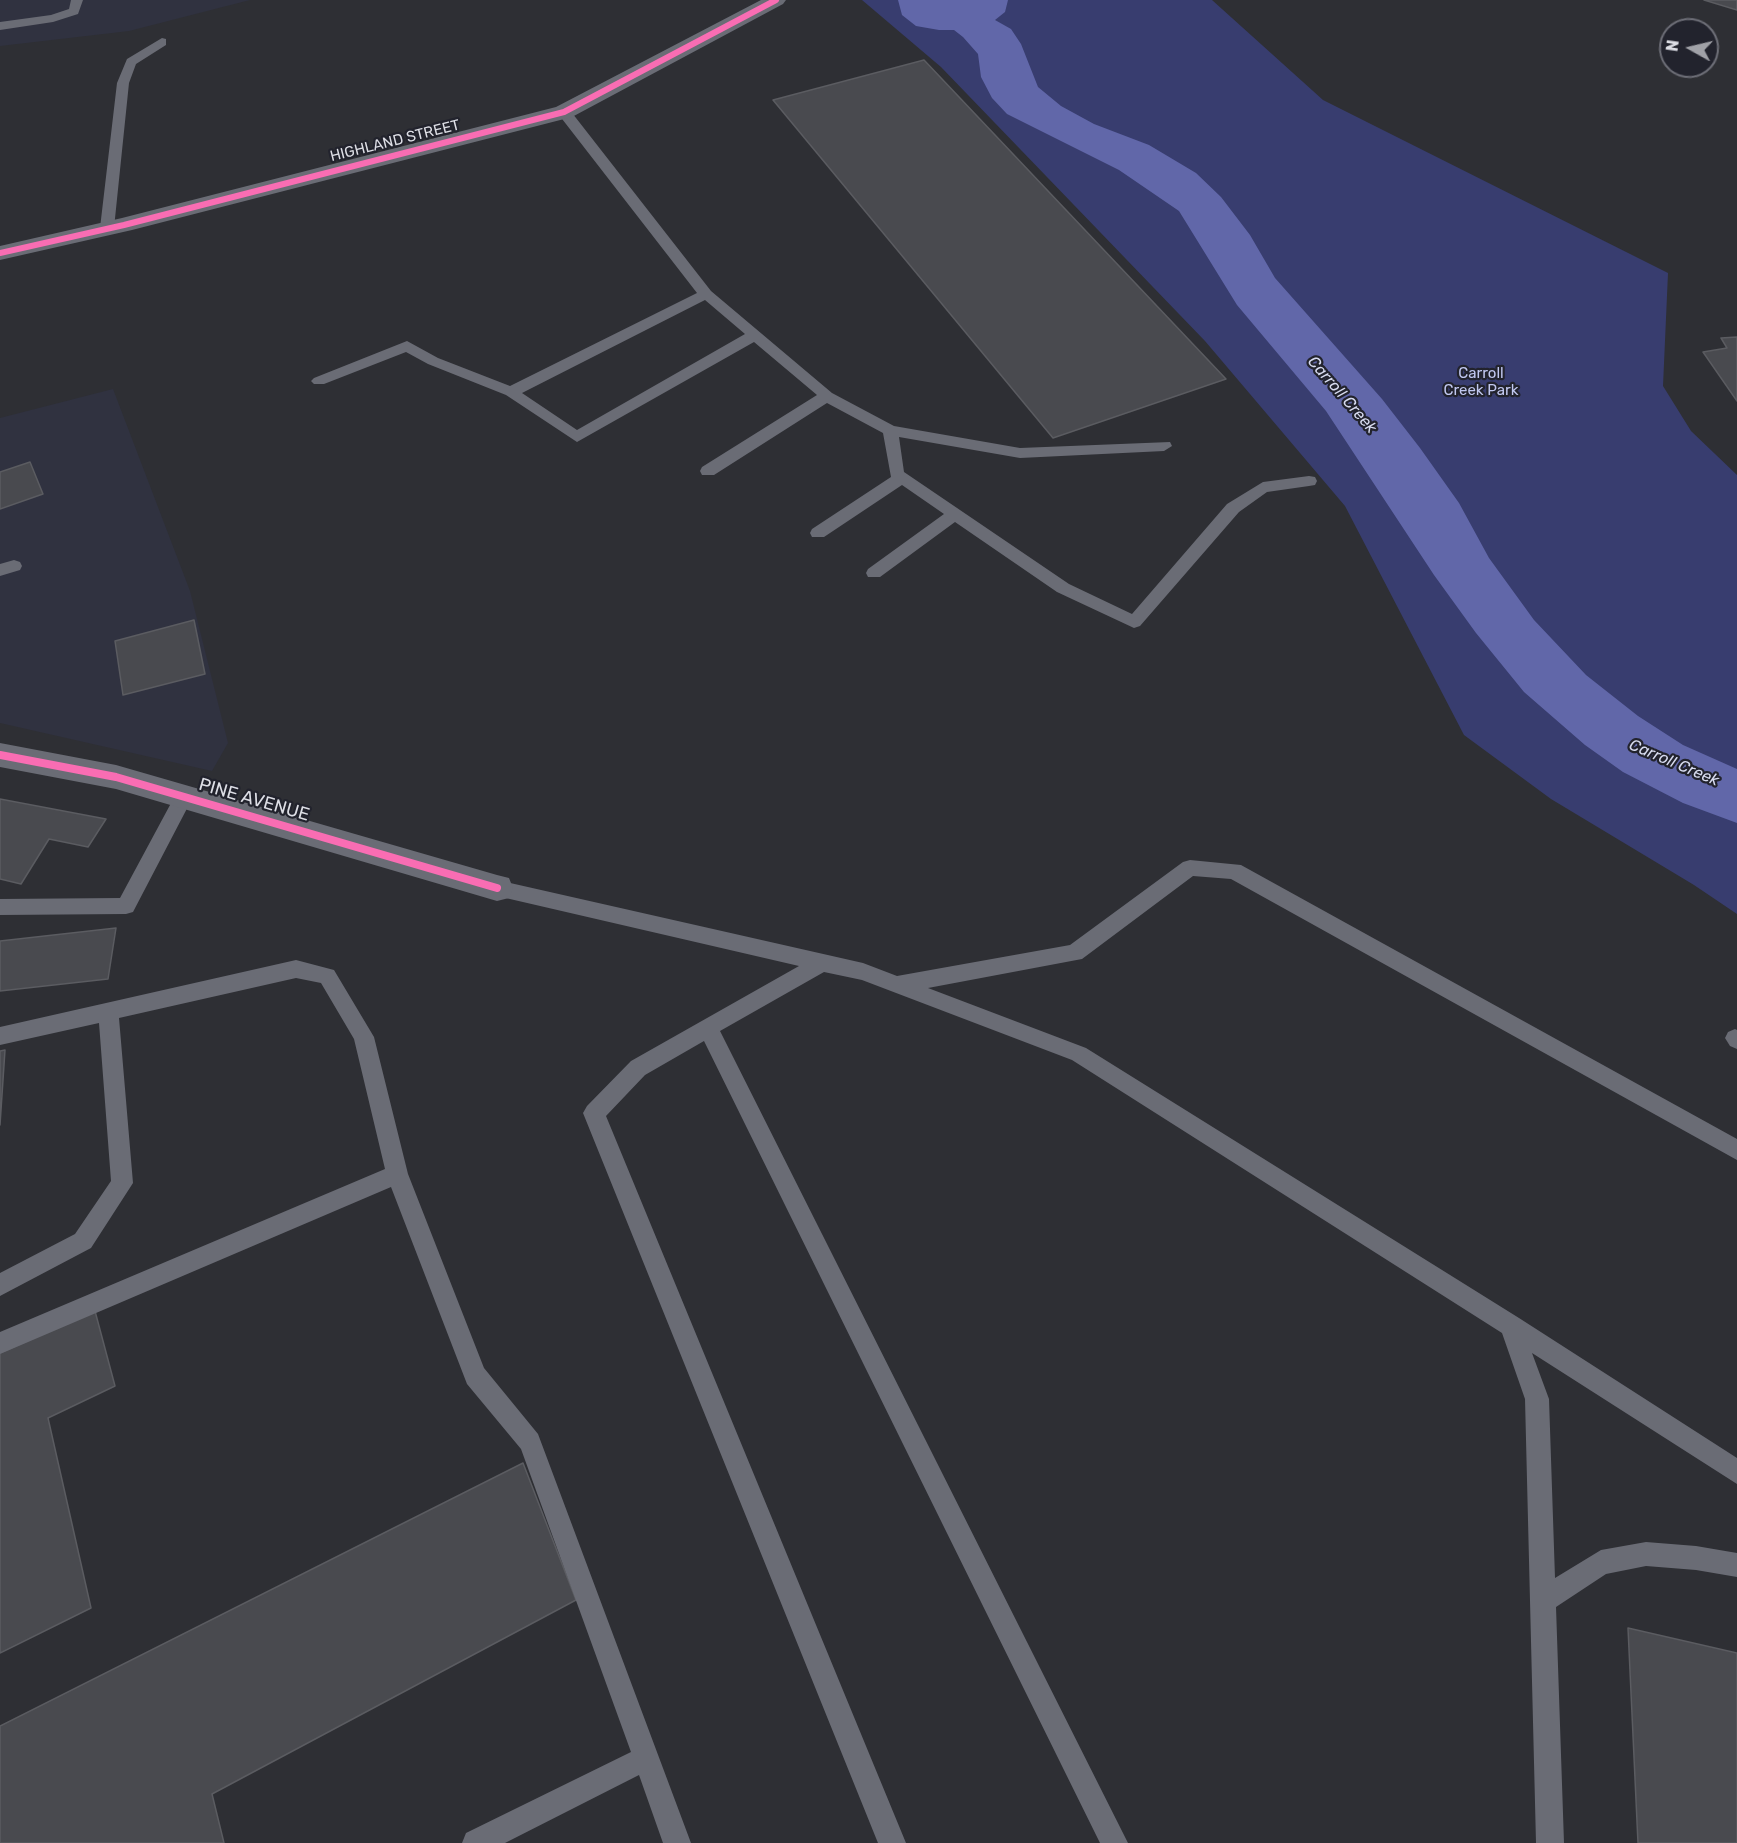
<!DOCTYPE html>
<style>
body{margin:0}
#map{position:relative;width:1737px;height:1843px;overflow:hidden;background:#2e2f34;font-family:Rubik,sans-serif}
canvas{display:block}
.north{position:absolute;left:1659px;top:18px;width:60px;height:60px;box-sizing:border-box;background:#22232d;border:2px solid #6d6e77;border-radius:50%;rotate:278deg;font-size:16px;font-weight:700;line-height:24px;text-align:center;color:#dddee5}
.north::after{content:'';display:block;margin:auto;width:21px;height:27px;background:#a0a1a7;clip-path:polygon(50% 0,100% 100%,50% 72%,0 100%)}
</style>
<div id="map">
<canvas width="1737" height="1843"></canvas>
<div class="north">N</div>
</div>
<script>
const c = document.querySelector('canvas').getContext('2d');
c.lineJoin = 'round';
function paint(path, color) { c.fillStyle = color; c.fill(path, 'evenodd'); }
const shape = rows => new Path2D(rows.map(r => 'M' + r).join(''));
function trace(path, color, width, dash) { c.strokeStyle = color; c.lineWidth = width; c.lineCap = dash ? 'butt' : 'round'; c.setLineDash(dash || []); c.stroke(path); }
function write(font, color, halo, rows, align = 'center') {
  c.font = font + ' Rubik,sans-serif'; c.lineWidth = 4.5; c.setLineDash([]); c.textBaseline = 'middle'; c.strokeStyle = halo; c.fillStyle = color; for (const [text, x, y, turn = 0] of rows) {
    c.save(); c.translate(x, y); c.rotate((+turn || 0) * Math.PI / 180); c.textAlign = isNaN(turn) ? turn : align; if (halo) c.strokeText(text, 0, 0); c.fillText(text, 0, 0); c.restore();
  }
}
const built = shape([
 [0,0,250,0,129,31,0,46],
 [113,389,190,591,228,743,212,771,0,723,0,418]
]);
const green = shape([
 [862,0,1212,0,1323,100,1668,273,1663,386,1691,431,1737,475,1737,914,1694,885,1551,799,1464,735,1345,506,1205,341,941,67]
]);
const water = shape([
 [898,0,1008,0,1005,12,995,20,1011,29,1021,44,1038,87,1061,106,1094,124,1149,145,1196,173,1221,197,1250,235,1275,278,1382,399,1420,448,1459,503,1489,558,1534,620,1586,675,1638,716,1683,745,1737,769,1737,823,1683,803,1623,772,1585,745,1524,692,1476,633,1434,575,1326,411,1237,305,1179,211,1119,170,1007,114,992,98,981,77,978,54,963,37,954,30,939,30,916,26,902,15]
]);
const building = shape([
 [1704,0,1737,0,1737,10,1704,0],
 [924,60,1226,379,1053,438,773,100,924,60],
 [1737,337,1737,401,1703,352,1727,348,1721,338,1737,337],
 [30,462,43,494,0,509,0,472,30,462],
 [194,620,205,674,123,695,115,641,194,620],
 [0,799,106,819,88,847,49,839,21,884,0,879,0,799],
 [116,928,108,979,0,991,0,941,116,928],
 [5,1050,0,1125,0,1051,5,1050],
 [95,1311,115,1386,48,1418,91,1608,0,1653,0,1353,95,1311],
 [523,1463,576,1600,212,1794,224,1843,0,1843,0,1726,523,1463],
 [1628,1628,1737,1653,1737,1843,1638,1843,1628,1628]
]);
const service = shape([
 [71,0,83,0,78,14,53,22,0,30,0,22,51,15,69,9,71,0],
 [162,38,166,39,166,45,136,64,129,83,114,228,107,232,102,231,100,228,117,83,127,59,162,38],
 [564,108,569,109,711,291,832,393,894,426,1020,448,1170,442,1172,446,1164,451,1020,458,899,437,904,472,1069,584,1132,614,1227,504,1263,482,1309,476,1315,477,1317,481,1315,485,1309,486,1267,492,1239,512,1140,626,1134,628,1057,592,955,522,880,577,868,577,866,573,868,569,944,514,902,485,824,537,812,537,810,533,812,529,891,477,883,433,827,403,714,475,702,475,700,471,702,467,817,395,754,342,577,442,506,395,428,364,406,352,324,384,314,384,311,381,314,378,407,341,438,358,510,386,697,293,559,115,558,112,564,108],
 [705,300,745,334,577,430,522,393,705,300],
 [14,560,20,562,22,566,20,570,0,576,0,564,14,560],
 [184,790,191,792,193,797,133,912,126,914,0,915,0,899,120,898,177,792,184,790],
 [1190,860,1241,865,1737,1139,1737,1160,1231,879,1193,876,1082,959,928,988,1086,1048,1519,1318,1737,1458,1737,1484,1532,1353,1549,1399,1555,1578,1601,1550,1646,1542,1696,1546,1737,1553,1737,1577,1696,1570,1646,1566,1606,1574,1556,1607,1564,1843,1536,1843,1525,1399,1502,1333,1072,1060,862,980,824,972,720,1031,1128,1843,1100,1843,704,1041,645,1075,606,1116,906,1843,878,1843,583,1113,587,1106,631,1061,799,966,497,896,490,894,487,888,490,882,497,880,863,963,897,976,1070,945,1183,862,1190,860],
 [296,960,334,970,374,1037,408,1174,484,1368,538,1434,691,1843,663,1843,639,1775,505,1843,462,1843,466,1833,631,1752,521,1449,467,1384,391,1187,0,1354,0,1332,385,1169,354,1039,321,983,296,978,119,1018,133,1183,91,1248,0,1296,0,1273,75,1234,111,1181,99,1023,0,1045,0,1027,296,960],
 [1735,1029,1737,1030,1737,1049,1730,1046,1725,1038,1728,1032,1735,1029]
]);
const minor = shape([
 [761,0,786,0,783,4,572,117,132,230,0,260,0,246,122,218,556,107,761,0],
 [0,743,116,765,497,875,509,878,513,888,509,898,497,901,116,789,0,767,0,743]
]);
const cyclewayFar1 = shape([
 [0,253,124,225,564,112,776,0]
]);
const cycleway = shape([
 [0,755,116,777,497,888]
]);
const farStreetnames = [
 ["HIGHLAND STREET",395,141,-14]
];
const farParknames = [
 ["Carroll",1481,374],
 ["Creek Park",1481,391]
];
const farWaternames = [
 ["Carroll Creek",1342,395,49],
 ["Carroll Creek",1674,763,23]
];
const streetNames = [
 ["PINE AVENUE",254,800,16]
];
paint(built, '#303240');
paint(green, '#383d6f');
paint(water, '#6167a9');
paint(building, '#494a4f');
trace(building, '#5b5c61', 1.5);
paint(service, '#6a6c75');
paint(minor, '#6a6c75');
trace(cyclewayFar1, '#f96db3', 6);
trace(cycleway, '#f96db3', 8);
write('15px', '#dddee5', '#22232d', farStreetnames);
write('15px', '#c1c8f0', '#22232d', farParknames);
write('italic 16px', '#d7dbef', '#22232d', farWaternames);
write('18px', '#dddee5', '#22232d', streetNames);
</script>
